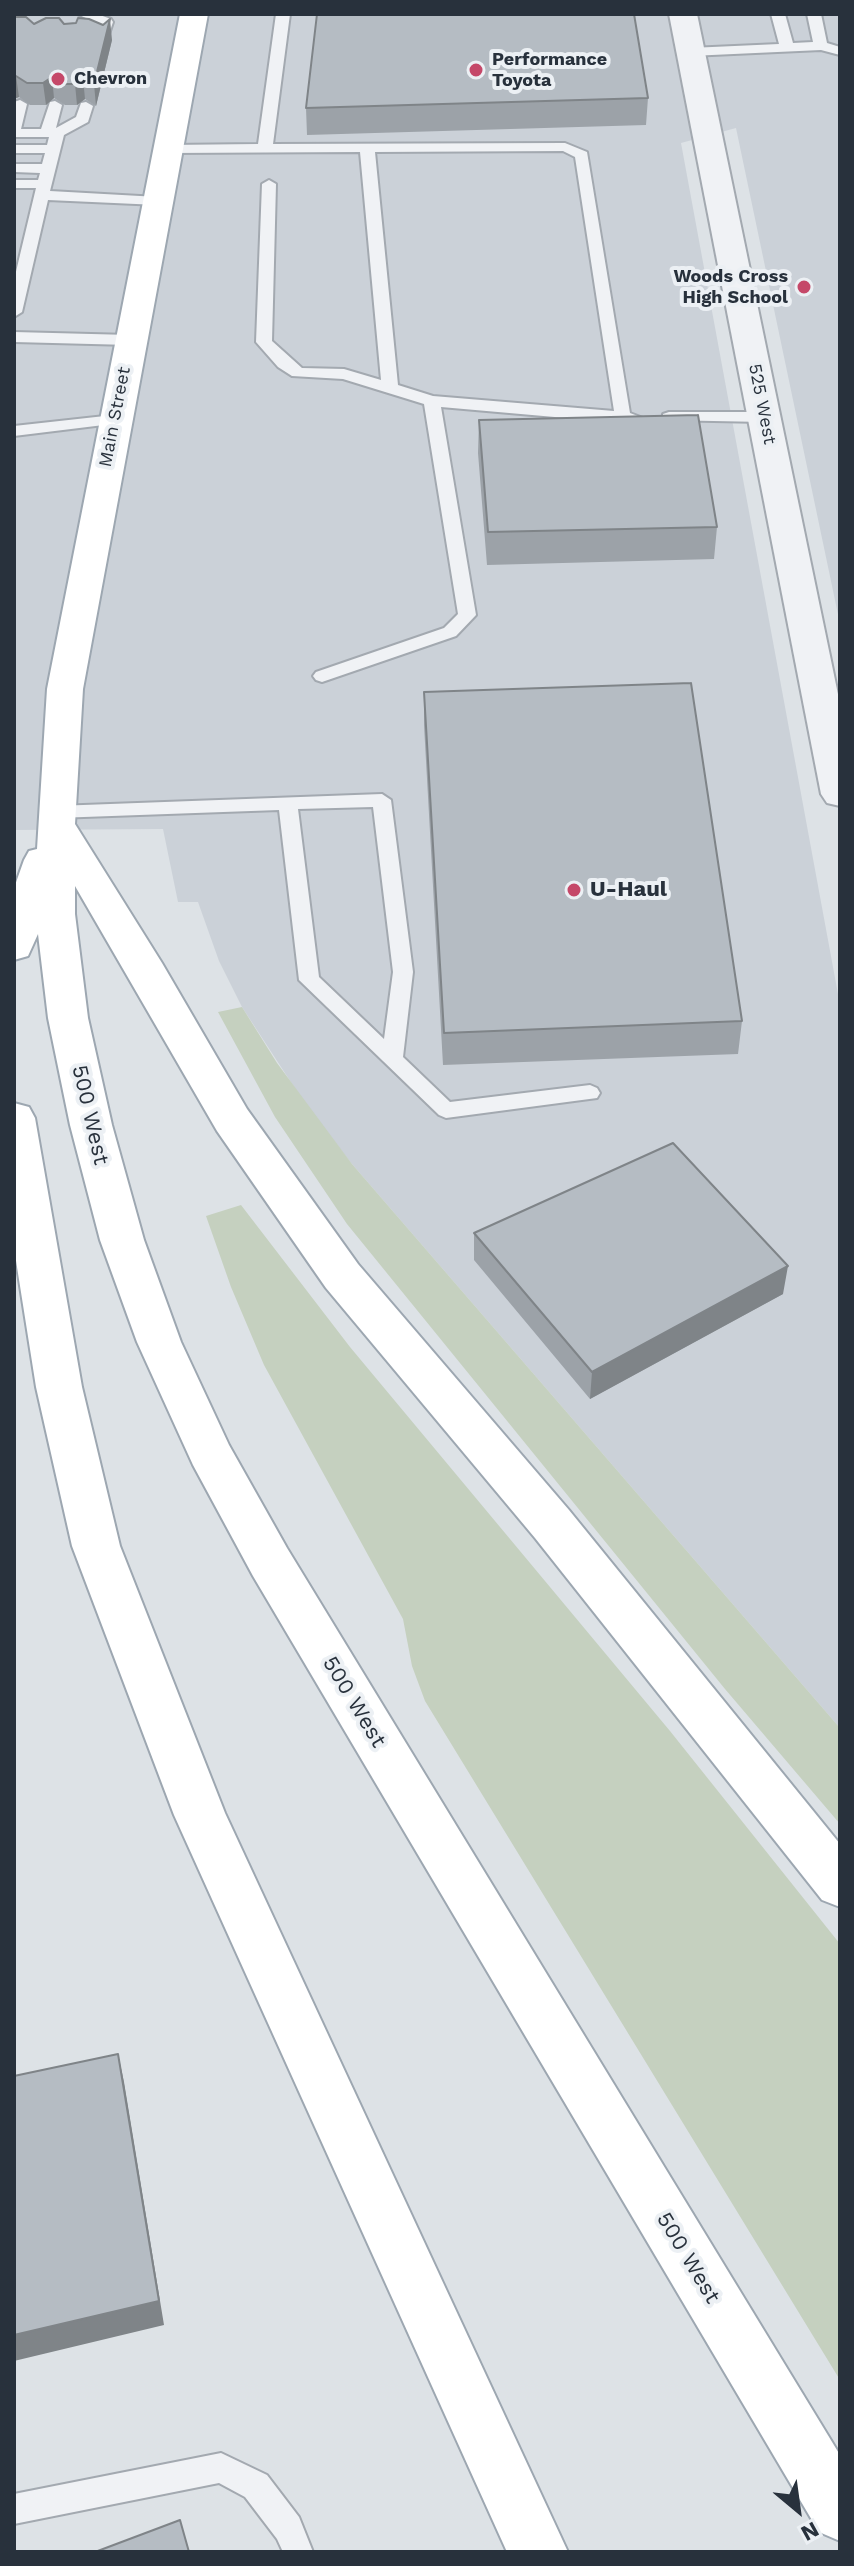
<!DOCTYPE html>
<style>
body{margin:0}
#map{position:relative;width:854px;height:2566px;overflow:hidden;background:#dde2e6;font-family:"Work Sans",sans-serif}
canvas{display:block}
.frame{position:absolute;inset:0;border:16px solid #28313c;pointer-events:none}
.north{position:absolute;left:758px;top:2470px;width:80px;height:80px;-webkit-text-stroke:6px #ecf0f4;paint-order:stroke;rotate:151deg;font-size:22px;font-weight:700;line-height:32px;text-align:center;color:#28313c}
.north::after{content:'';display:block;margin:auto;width:28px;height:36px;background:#28313c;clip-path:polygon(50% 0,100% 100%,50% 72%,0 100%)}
</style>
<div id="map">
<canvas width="854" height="2566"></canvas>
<div class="frame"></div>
<div class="north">N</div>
</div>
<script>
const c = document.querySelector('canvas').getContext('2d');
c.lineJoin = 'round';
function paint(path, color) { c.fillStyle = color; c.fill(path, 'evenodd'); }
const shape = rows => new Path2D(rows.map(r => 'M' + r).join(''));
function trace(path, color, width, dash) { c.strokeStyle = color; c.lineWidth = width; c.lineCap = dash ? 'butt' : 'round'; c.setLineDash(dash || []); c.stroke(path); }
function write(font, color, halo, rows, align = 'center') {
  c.font = font + ' "Work Sans",sans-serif'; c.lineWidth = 8; c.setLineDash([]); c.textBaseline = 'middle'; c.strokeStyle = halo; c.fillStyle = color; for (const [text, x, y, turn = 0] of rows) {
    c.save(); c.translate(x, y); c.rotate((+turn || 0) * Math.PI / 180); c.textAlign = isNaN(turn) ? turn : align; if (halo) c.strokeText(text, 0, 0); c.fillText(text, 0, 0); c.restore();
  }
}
const built = shape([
 [14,14,840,14,840,624,736,128,681,143,840,1005,840,1728,352,1164,311,1113,242,1007,219,961,198,902,178,902,163,829,14,830]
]);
const green = shape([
 [242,1007,277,1063,352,1164,840,1728,840,1824,725,1689,347,1224,275,1117,218,1012],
 [241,1205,350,1347,670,1731,840,1944,840,2380,425,1701,412,1666,403,1619,264,1365,231,1287,206,1216]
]);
const service = shape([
 [77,14,97,14,111,19,113,22,106,43,94,40,99,24,77,14],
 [276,14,290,14,273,144,565,143,587,152,630,413,643,418,635,423,623,423,441,407,476,615,456,636,322,682,316,680,313,676,316,672,444,628,458,614,424,404,343,379,292,376,278,367,256,342,262,184,269,180,276,184,272,341,302,368,344,369,381,380,360,152,168,153,161,149,168,145,258,144,276,14],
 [563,151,575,157,614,411,433,396,398,385,375,152,563,151],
 [771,14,785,14,793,43,813,42,807,14,821,14,827,43,840,47,840,55,821,50,690,56,683,52,690,48,779,44,771,14],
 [20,100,27,104,21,129,41,129,50,102,55,101,62,105,56,128,76,117,81,103,86,102,93,106,88,122,64,135,50,191,158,197,165,201,158,205,48,200,22,312,14,317,14,280,36,188,14,188,14,180,38,180,40,173,14,172,14,164,42,164,45,153,14,153,14,145,47,145,49,137,14,137,14,102,20,100],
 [14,332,130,335,138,340,130,345,14,342,14,332],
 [669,412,764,412,772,417,764,422,663,420,663,414,669,412],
 [114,415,120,417,120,423,14,436,14,426,114,415],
 [382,794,391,800,413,972,403,1057,450,1102,590,1085,597,1088,600,1093,597,1098,446,1118,439,1115,299,980,279,810,56,818,47,812,56,806,382,794],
 [373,807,393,972,384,1039,319,977,298,809,373,807],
 [221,2453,267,2475,299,2517,313,2552,283,2552,277,2539,245,2497,219,2483,14,2524,14,2494,221,2453]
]);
const minor = shape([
 [669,14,697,14,840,704,840,806,827,803,821,794,669,14]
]);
const primary = shape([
 [180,14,208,14,83,689,75,824,162,963,247,1109,358,1264,569,1510,840,1844,840,1907,822,1900,535,1538,326,1288,217,1131,75,886,75,914,88,1018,112,1125,144,1240,181,1342,229,1445,287,1548,840,2455,840,2541,819,2532,253,1576,193,1465,137,1342,100,1240,70,1125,48,1018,38,934,28,956,14,960,14,888,24,860,29,851,37,849,47,689,180,14],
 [14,1103,29,1107,35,1118,82,1387,120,1546,225,1813,568,2552,507,2552,174,1815,72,1546,36,1387,14,1248,14,1103]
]);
const wall = shape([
 [14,14,21,14,21,17,34,24,64,24,112,40,96,106,85,99,77,105,65,105,54,98,46,105,30,105,19,97,14,99],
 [648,98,646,125,307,135,306,108],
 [479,420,717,527,714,559,487,565,478,453],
 [424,692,742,1021,738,1054,443,1065,424,725],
 [474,1233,783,1294,590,1399,474,1260]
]);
const shadedWall = shape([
 [110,19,112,40,96,106,94,84],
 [16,76,19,97,14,99,14,77],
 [52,77,54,98,46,105,43,83],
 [83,78,85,99,77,105,75,84],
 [788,1266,783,1294,590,1399,592,1372],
 [118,2054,124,2082,164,2325,14,2361,14,2335]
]);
const building = shape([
 [14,14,17,14,16,17,26,17,34,24,46,18,59,18,64,24,76,23,78,18,89,19,103,25,110,19,94,84,83,78,75,84,63,84,52,77,43,83,27,83,16,76,14,77,14,14],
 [317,14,634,14,648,98,306,108,317,14],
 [698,415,717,527,488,532,479,420,698,415],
 [691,683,742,1021,444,1033,424,692,691,683],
 [673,1143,788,1266,592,1372,474,1233,673,1143],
 [118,2054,159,2301,14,2335,14,2076,118,2054],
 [180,2520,189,2552,95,2552,180,2520]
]);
const markers = [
 [476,70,8,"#c54869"],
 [58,79,8,"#c54869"],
 [804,287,8,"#c54869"],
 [574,890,8,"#c54869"]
];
const farPoinames = [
 ["Performance",492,60],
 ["Toyota",492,81],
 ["Chevron",74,79],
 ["Woods Cross",788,277,"right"],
 ["High School",788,298,"right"]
];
const farStreetnames = [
 ["525 West",762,404,79],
 ["Main Street",115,417,-79]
];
const poiNames = [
 ["U-Haul",590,890]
];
const streetNames = [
 ["500 West",90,1115,77],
 ["500 West",354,1702,59],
 ["500 West",688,2258,59]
];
paint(built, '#cbd1d8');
paint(green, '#c5d0bf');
trace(service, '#a3a9b0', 4);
trace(minor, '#a3a9b0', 4);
trace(primary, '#9da7b1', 4);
paint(service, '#f0f2f5');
paint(minor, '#f0f2f5');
paint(primary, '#fff');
paint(wall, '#9ca2a8');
paint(shadedWall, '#7f8488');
paint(building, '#b5bcc3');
trace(building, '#7f8488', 2);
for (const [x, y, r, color] of markers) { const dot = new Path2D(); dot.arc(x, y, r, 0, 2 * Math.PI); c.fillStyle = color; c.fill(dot); trace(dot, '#ecf0f4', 3); }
write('bold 18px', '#28313c', '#ecf0f4', farPoinames, 'left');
write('18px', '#28313c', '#ecf0f4', farStreetnames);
write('bold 22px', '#28313c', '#ecf0f4', poiNames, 'left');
write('22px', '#28313c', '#ecf0f4', streetNames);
</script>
